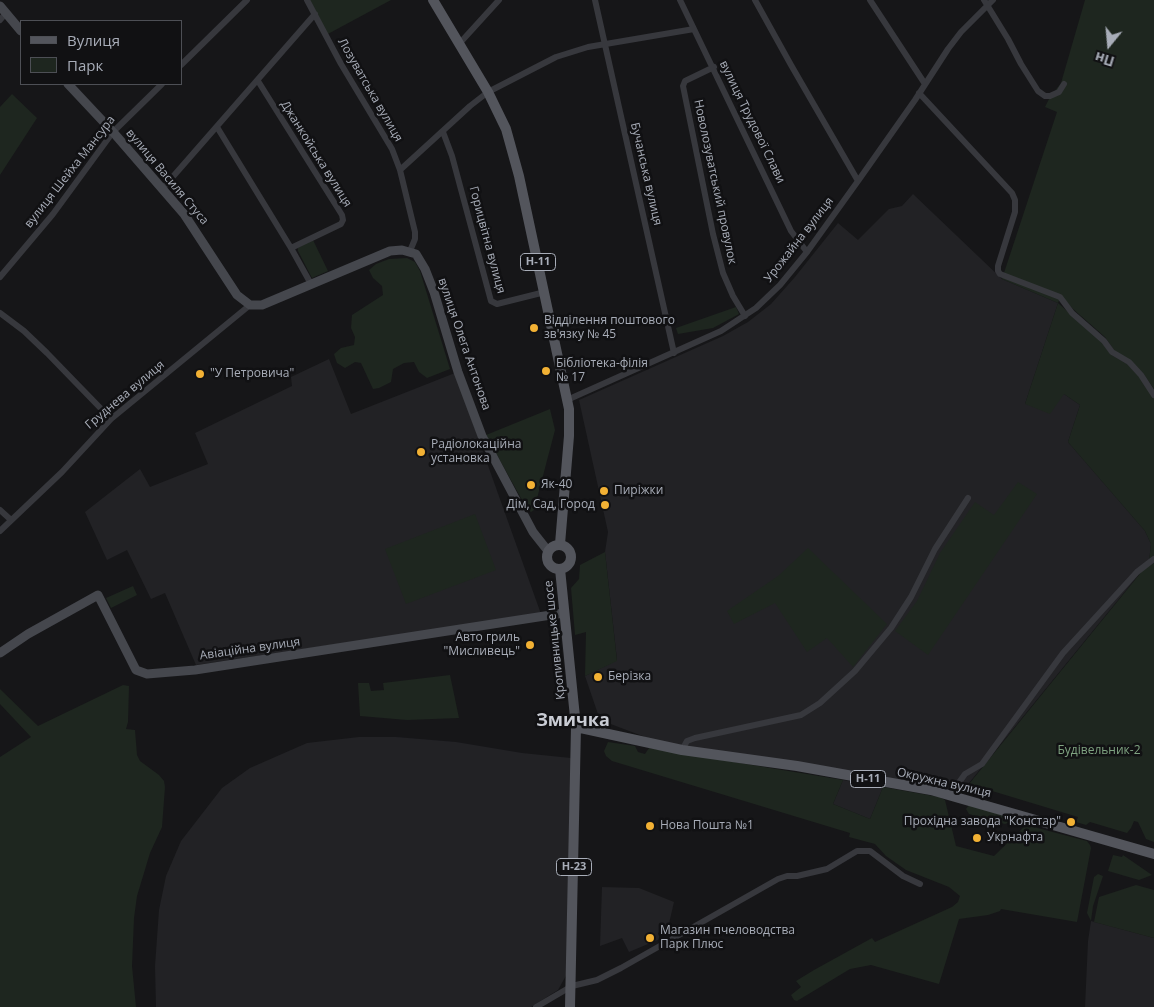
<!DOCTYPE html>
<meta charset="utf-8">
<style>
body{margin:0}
#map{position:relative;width:1154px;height:1007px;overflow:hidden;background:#161618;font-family:"Open Sans",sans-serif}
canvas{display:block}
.legend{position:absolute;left:20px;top:20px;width:162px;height:65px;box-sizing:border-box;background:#111113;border:1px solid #4d4f55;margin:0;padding:6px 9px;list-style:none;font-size:15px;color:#a8adb8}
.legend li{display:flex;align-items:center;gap:10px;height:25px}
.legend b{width:25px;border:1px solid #4d4f55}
.north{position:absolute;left:1084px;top:20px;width:50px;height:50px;-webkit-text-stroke:4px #111113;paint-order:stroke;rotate:197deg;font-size:14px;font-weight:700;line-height:20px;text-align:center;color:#a8adb8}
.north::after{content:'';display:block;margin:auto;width:18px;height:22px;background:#a8adb8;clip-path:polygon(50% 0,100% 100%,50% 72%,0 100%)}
</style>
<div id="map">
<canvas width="1154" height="1007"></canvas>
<ul class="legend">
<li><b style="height:6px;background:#53555c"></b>Вулиця</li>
<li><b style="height:14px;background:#1e261f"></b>Парк</li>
</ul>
<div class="north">Пн</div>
</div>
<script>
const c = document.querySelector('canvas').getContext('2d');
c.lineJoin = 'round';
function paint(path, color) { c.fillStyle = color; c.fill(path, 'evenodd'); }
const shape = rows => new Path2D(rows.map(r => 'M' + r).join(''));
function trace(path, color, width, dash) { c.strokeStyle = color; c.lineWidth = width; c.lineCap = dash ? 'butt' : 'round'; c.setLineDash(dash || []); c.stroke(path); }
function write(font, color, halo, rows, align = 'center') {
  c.font = font + ' "Open Sans",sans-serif'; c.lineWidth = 5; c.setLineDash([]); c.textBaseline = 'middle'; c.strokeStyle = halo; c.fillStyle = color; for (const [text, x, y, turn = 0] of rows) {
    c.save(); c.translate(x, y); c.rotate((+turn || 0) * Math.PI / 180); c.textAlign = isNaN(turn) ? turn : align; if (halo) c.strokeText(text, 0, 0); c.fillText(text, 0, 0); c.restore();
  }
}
const built = shape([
 [913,194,1002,279,1058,303,1025,404,1064,394,1080,405,1068,442,1145,531,1151,544,1149,562,960,794,661,743,600,720,585,676,617,660,605,552,608,532,579,400,723,336,748,322,771,304,795,277,838,223,858,240,889,209,902,206],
 [329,359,351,414,455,373,541,614,196,665,165,593,151,599,127,550,107,560,85,512,140,469,150,487,208,464,195,433,292,386,291,377],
 [359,737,396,737,456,742,522,753,571,758,568,972,558,990,531,1007,156,1007,155,966,159,910,166,876,181,841,222,788,250,768,307,743],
 [843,780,883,787,870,819,833,804],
 [602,887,639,888,674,902,668,928,658,933,660,939,629,952,622,938,600,946],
 [1091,921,1154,938,1154,1007,1085,1007,1088,941]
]);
const green = shape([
 [307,0,391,0,326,35],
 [1085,0,1154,0,1154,389,1143,373,1114,350,1105,337,1073,309,1061,296,1058,303,1102,342,1110,354,1127,364,1139,376,1154,398,1154,556,1149,562,1151,544,1145,531,1068,442,1080,405,1064,394,1050,414,1025,404,1058,303,1002,279,1057,112,1045,107,1050,97,1061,83],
 [12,94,37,118,0,175,0,107],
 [313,240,328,271,312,278,298,251,298,248],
 [407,258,415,262,420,271,450,369,427,378,419,372,414,362,404,363,393,369,391,382,379,388,373,389,361,363,355,362,345,368,337,363,334,354,341,348,354,345,355,337,351,328,352,315,383,295,382,286,373,278,369,270,376,264,389,259],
 [736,307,739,314,713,328,678,334,676,328],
 [550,409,555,430,534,510,531,512,527,509,486,435],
 [1018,482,1037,494,928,655,895,631,917,601,940,553,975,502,994,515],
 [475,514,496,570,406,604,385,549],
 [808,548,887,624,853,667,827,638,807,652,775,603,734,624,727,611,778,576],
 [605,552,617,661,585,676,586,632,575,635,571,588,579,579,580,565],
 [1154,563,1154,842,1146,839,1138,822,1134,821,1131,828,1127,833,1090,822,1086,825,1076,822,1078,817,969,784,1143,570],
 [133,586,137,595,111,608,106,598],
 [450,675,459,718,407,720,360,716,358,683,369,683,371,691,384,690,383,683],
 [123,685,129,686,128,722,126,729,135,730,137,755,140,761,159,775,164,781,165,787,162,827,150,853,137,896,134,918,132,966,136,1007,0,1007,0,757,31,737,0,704,0,689,38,726],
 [608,742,635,746,638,752,645,754,649,748,843,780,833,804,870,819,883,787,939,797,945,800,956,846,994,856,1026,825,1087,841,1090,845,1091,848,1077,922,1001,909,1000,911,988,915,959,919,939,984,871,965,850,969,797,1001,794,1000,791,995,801,987,796,981,814,970,872,938,875,942,952,907,958,902,960,896,949,887,906,870,886,856,875,844,849,837,850,833,612,761,606,756,604,751],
 [969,805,1009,817,1010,822,1005,824,969,814,966,809],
 [1113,855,1122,857,1123,855,1152,875,1139,880,1108,871],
 [1098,874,1103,876,1093,906,1091,921,1087,913,1094,877],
 [1136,885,1154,890,1154,938,1094,922,1099,897]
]);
const street = shape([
 [307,0,341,64,392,149,400,170,415,232,415,239,410,251],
 [595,0,674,353],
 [680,0,791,231,807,252],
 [870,0,925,84],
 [984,0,1008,39,1021,64,1038,91,1045,96,1050,96,1059,92,1064,84],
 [0,20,6,13],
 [459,44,499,0],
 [181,65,247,0],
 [714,67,685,81,683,86,713,234,723,273,733,296,745,316],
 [919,93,1012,193,1015,200,1015,212,998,266,998,271,1000,274,1060,297,1072,313,1104,341,1112,352,1129,362,1141,375,1154,395],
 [217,127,291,248,341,224,343,220,342,215,258,81],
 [443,132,452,156,491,301,497,304,545,292],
 [400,170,470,106,488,92,556,57,588,47,694,29],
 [858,181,915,100,948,49,961,32,993,0],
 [163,188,315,14],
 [291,248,311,284],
 [0,277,53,214,113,132,162,84],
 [0,313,24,331,47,353,111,419],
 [567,400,721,331,756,308,780,285,807,252,858,181,791,65,755,0],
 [0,510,11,520],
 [0,531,62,472,111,419,250,305],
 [682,750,687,741,695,738,801,715,820,703,855,671,891,628,911,597,935,549,968,498],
 [950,795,965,774,982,764,1063,653,1137,572,1154,559],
 [536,1007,572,986,597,980,621,968,778,879,787,876,797,876,827,869,857,851,870,851,903,876,920,884]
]);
const secondary = shape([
 [0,6,21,31],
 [68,84,113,132,184,214,237,295,250,305,262,305,390,251,402,250,416,254,425,269,434,292,458,372,482,436,533,532,548,551],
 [0,653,28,634,98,595,136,670,147,674,195,670,564,613]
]);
const primary = shape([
 [433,0,488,92,506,129,519,176,569,409,569,436,560,544],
 '547 557a12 12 0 1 1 24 0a12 12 0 1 1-24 0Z',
 [560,569,576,727,570,1007],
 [576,727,682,750,797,766,931,790,1154,854]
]);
const markers = [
 [534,328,5,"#f2b134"],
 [546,371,5,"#f2b134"],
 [200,374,5,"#f2b134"],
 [421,452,5,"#f2b134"],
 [531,485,5,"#f2b134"],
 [604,491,5,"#f2b134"],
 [605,505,5,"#f2b134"],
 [530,645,5,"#f2b134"],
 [598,677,5,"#f2b134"],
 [1071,822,5,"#f2b134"],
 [650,826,5,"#f2b134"],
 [977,838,5,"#f2b134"],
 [650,938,5,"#f2b134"]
];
const shields = [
 [538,262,35],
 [868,779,35],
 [574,867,35]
];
const shieldNames = [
 ["Н-11",538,262],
 ["Н-11",868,779],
 ["Н-23",574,867]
];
const streetNames = [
 ["Лозуватська вулиця",370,90,60],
 ["вулиця Трудової Слави",752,122,64],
 ["Джанкойська вулиця",316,154,58],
 ["вулиця Шейха Мансура",70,172,-52],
 ["Бучанська вулиця",646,174,77],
 ["вулиця Василя Стуса",167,177,50],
 ["Новолозуватський провулок",715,182,78],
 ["Горицвітна вулиця",487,240,75],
 ["Урожайна вулиця",799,240,-52],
 ["вулиця Олега Антонова",464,344,71],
 ["Груднева вулиця",125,395,-40],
 ["Кропивницьке шосе",555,640,-96],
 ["Авіаційна вулиця",250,649,-8],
 ["Окружна вулиця",944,783,13]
];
const poiNames = [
 ["Відділення поштового",544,321],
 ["зв'язку № 45",544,335],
 ["Бібліотека-філія",556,364],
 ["№ 17",556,378],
 ["\"У Петровича\"",210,374],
 ["Радіолокаційна",431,445],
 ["установка",431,459],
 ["Як-40",541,485],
 ["Пиріжки",614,491],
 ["Дім, Сад, Город",595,505,"right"],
 ["Авто гриль",520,638,"right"],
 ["\"Мисливець\"",520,652,"right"],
 ["Берізка",608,677],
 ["Прохідна завода \"Констар\"",1061,822,"right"],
 ["Нова Пошта №1",660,826],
 ["Укрнафта",987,838],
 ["Магазин пчеловодства",660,931],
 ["Парк Плюс",660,945]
];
const parkNames = [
 ["Будівельник-2",1099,751]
];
const districtNames = [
 ["Змичка",573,721]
];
paint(built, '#222225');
paint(green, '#1e261f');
trace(street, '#37383d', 6);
trace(secondary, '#45474d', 9);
trace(primary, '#53555c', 10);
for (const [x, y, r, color] of markers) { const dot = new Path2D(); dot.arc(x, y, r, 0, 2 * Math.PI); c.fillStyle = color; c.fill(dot); trace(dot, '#111113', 2); }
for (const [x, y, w] of shields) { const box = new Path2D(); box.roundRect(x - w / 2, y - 8.5, w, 17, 4); c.fillStyle = '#111113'; c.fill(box); trace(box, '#a8adb8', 1); }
write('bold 11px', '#a8adb8', null, shieldNames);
write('12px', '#a8adb8', '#111113', streetNames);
write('12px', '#a8adb8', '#111113', poiNames, 'left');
write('12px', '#7fa381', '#111113', parkNames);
write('bold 18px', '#c9ccd4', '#111113', districtNames);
</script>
